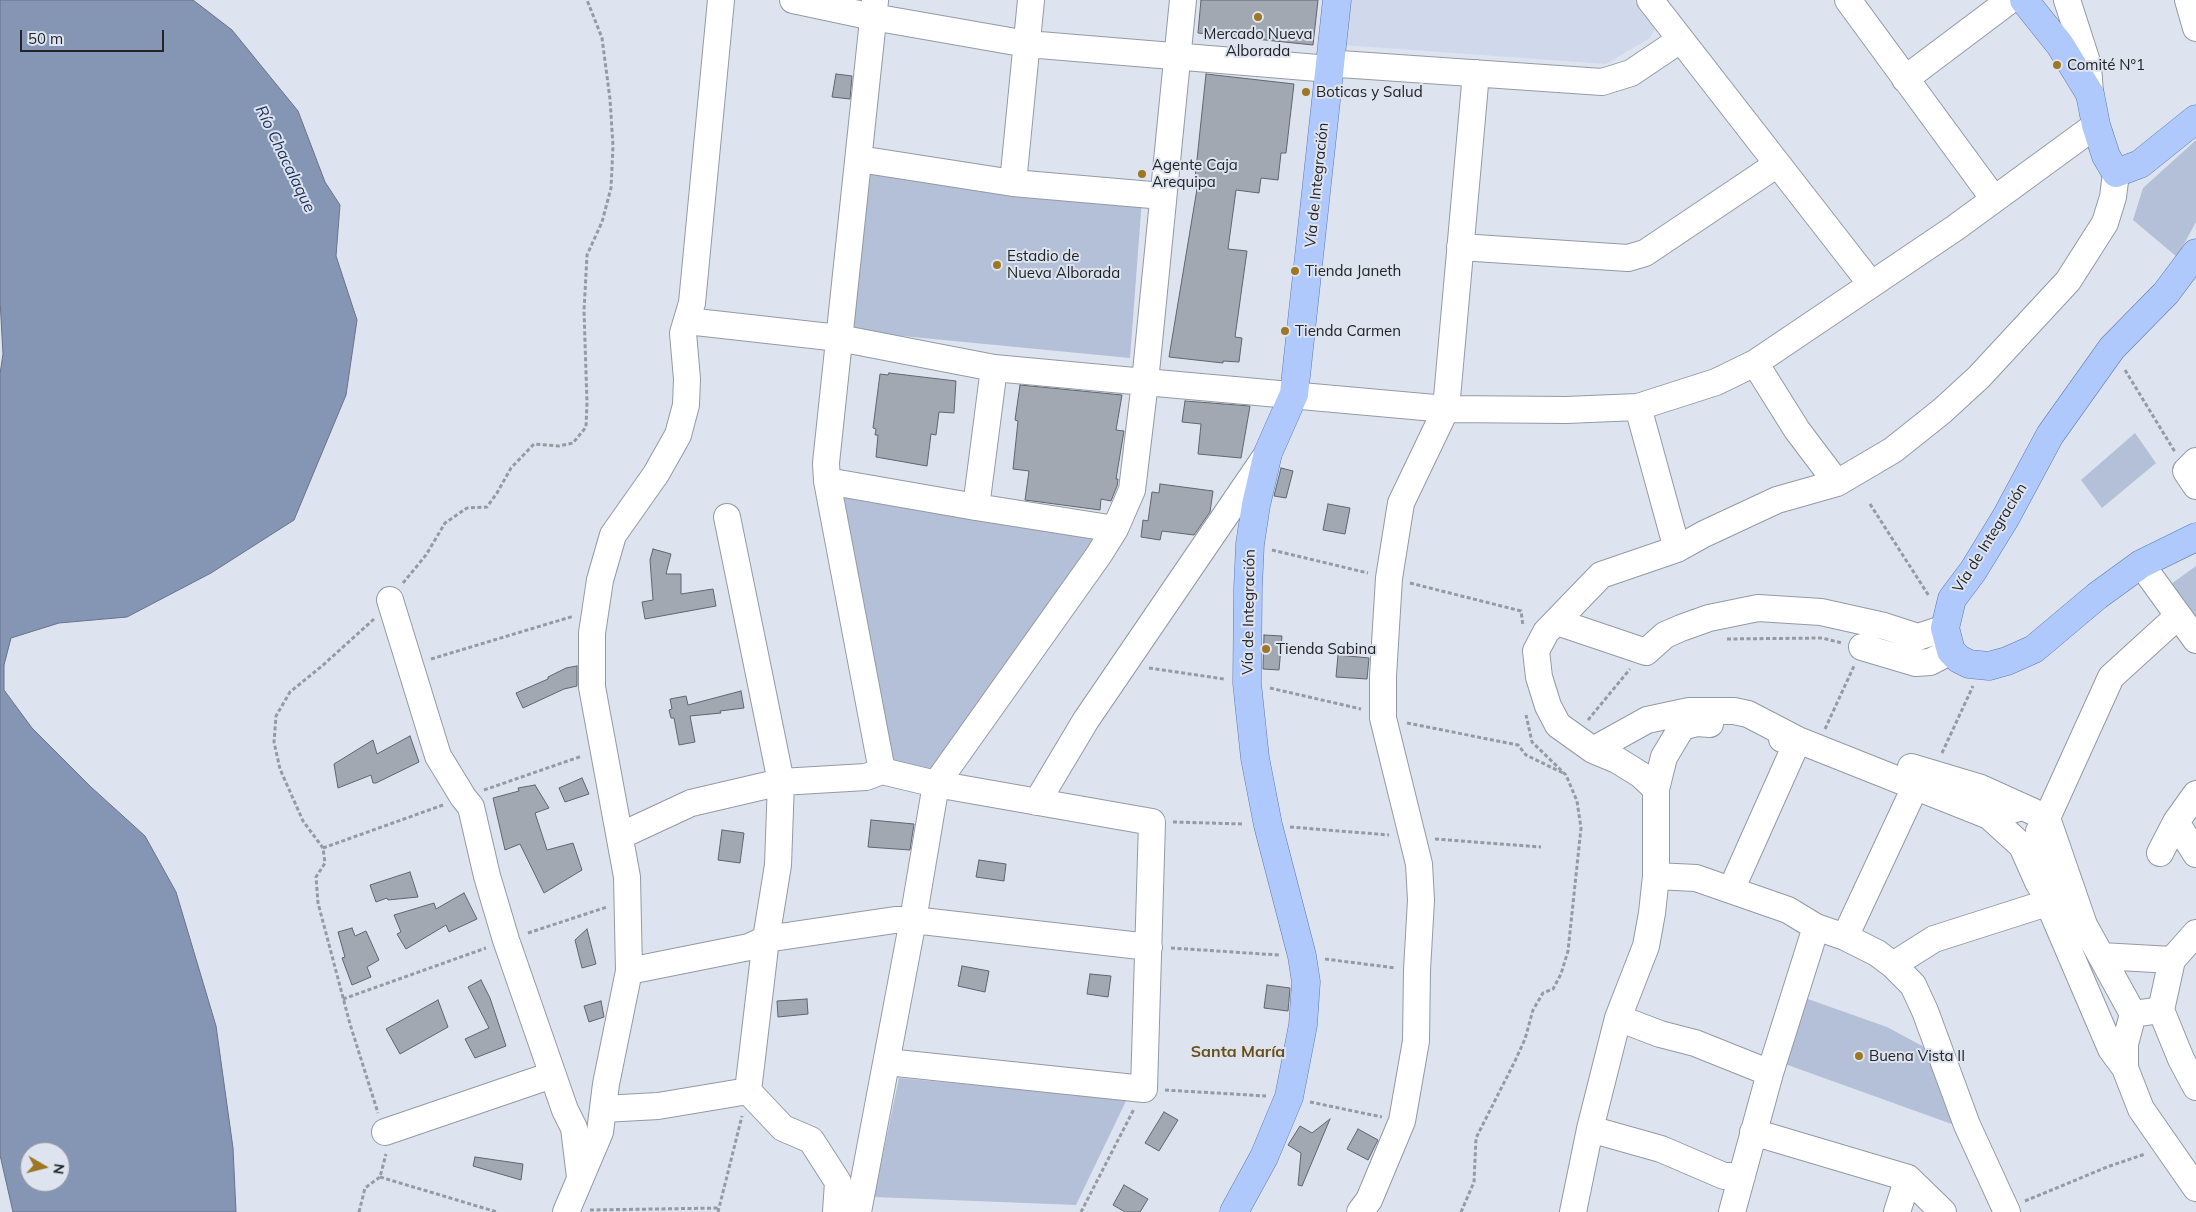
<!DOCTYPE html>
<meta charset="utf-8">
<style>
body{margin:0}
#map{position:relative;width:2196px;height:1212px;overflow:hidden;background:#dee4ef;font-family:Mulish,sans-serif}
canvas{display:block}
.north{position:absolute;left:20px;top:1142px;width:50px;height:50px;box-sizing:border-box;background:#dee4ef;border:1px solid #92979f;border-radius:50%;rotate:98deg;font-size:14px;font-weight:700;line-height:20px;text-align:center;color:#212327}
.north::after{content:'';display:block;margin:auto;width:18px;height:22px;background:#9d7723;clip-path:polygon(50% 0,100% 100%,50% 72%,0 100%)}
.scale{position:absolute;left:20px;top:30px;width:144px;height:22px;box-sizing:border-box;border:2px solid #212327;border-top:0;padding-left:6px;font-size:15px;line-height:18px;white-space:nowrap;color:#212327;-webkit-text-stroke:4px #dee4ef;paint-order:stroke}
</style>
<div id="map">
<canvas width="2196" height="1212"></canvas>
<div class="north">N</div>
<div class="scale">50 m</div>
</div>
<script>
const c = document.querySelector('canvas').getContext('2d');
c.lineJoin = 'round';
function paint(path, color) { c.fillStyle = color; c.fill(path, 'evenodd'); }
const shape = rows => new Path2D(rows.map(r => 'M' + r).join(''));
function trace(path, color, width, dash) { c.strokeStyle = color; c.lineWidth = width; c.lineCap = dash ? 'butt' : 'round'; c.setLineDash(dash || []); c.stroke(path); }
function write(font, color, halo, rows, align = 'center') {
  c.font = font + ' Mulish,sans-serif'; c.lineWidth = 4; c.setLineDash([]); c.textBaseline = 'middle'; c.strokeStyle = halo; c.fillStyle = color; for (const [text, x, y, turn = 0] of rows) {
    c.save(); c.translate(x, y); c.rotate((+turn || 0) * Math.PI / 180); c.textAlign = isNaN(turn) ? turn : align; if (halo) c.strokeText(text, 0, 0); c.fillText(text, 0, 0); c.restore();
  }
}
const built = shape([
 [1349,0,1634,0,1655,29,1650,38,1606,64,1343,45]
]);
const green = shape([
 [2196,140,2196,222,2177,257,2133,220,2143,188],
 [868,171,1142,199,1130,358,850,331],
 [2135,433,2156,463,2102,508,2081,480],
 [840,491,1101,537,932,773,890,760],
 [2196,566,2196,617,2171,584],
 [1805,998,1887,1027,1926,1048,1960,1127,1785,1064],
 [899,1078,1127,1099,1076,1205,874,1197]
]);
const water = shape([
 [0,0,193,0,232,30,298,111,325,182,340,205,336,256,357,320,346,395,294,520,211,573,127,617,59,623,11,638,4,665,4,690,32,728,91,787,145,836,176,892,216,1026,233,1148,236,1212,13,1212,0,1155,0,374,3,354,0,300,0,0],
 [30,1152,60,1152,60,1182,30,1182,30,1152]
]);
const building = shape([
 [1201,0,1318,0,1313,45,1198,33,1201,0],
 [836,74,852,76,850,99,832,97,836,74],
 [1206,74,1294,84,1286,153,1281,153,1278,180,1261,178,1259,193,1236,190,1228,249,1247,251,1235,337,1242,338,1239,362,1223,361,1223,363,1169,357,1197,189,1194,188,1206,74],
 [889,373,956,381,954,413,939,412,936,435,931,434,927,466,876,457,878,435,875,435,876,429,873,428,880,374,888,375,889,373],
 [1020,385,1122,395,1116,430,1124,431,1116,479,1118,479,1117,486,1111,501,1101,499,1100,510,1025,500,1029,471,1013,469,1018,421,1015,420,1020,385],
 [1185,401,1250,406,1241,458,1198,454,1201,424,1182,422,1185,401],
 [1281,468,1293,471,1286,498,1274,496,1281,468],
 [1160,484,1213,491,1210,512,1194,535,1162,531,1160,540,1141,537,1143,520,1148,521,1152,492,1159,493,1160,484],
 [1328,504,1350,508,1345,534,1323,530,1328,504],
 [653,549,671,554,666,574,681,574,681,594,713,589,716,606,645,619,642,602,653,600,650,560,653,549],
 [1264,635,1282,636,1279,670,1263,669,1264,635],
 [1338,655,1369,658,1367,679,1336,677,1338,655],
 [577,666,577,686,564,689,523,708,516,693,548,679,548,677,566,668,577,666],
 [741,691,744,708,720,711,721,713,690,716,695,742,679,745,674,718,671,718,669,710,672,709,670,699,686,696,688,705,741,691],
 [410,736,419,762,376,783,373,783,371,775,338,788,334,764,373,740,377,754,410,736],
 [582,778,589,794,565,802,559,788,582,778],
 [535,785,549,808,535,813,547,850,573,843,582,870,544,893,520,844,505,850,493,798,519,791,518,788,535,785],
 [871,820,914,824,910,850,868,847,871,820],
 [722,830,744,833,740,863,718,860,722,830],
 [979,860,1006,864,1004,881,976,877,979,860],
 [410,872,418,897,388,900,387,898,376,902,370,885,410,872],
 [464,893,477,919,449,932,446,925,406,949,397,934,401,932,394,915,434,903,436,909,464,893],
 [352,928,355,936,366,931,379,960,367,967,371,977,352,985,342,958,345,957,338,932,352,928],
 [587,929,596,964,582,968,575,940,587,929],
 [962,966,989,971,985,992,958,986,962,966],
 [1090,974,1111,976,1108,997,1087,994,1090,974],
 [481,980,490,998,506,1046,475,1058,465,1039,489,1028,468,987,481,980],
 [1267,985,1290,988,1288,1011,1264,1008,1267,985],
 [807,999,808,1014,778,1017,777,1001,807,999],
 [438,1000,448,1027,400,1054,386,1029,438,1000],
 [601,1001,604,1017,589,1022,584,1006,601,1001],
 [1164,1112,1178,1120,1159,1151,1145,1143,1164,1112],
 [1330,1119,1302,1186,1298,1185,1301,1153,1288,1145,1300,1126,1312,1133,1330,1119],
 [1358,1129,1378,1140,1368,1160,1347,1149,1358,1129],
 [475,1157,523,1164,521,1180,473,1166,475,1157],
 [1124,1185,1148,1199,1140,1212,1125,1212,1113,1205,1124,1185]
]);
const path = shape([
 [2125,370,2175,452],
 [1870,504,1929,596],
 [1272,550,1368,573],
 [403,583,426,555,445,523,467,508,487,507,497,493,511,468,534,444,559,446,573,443,586,427,587,403,584,311,587,255,602,222,611,188,613,146,610,99,602,38,587,0],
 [1410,583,1521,611,1523,626],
 [374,619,322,666,290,692,276,716,274,742,280,769,303,821,323,848,325,863,316,877,318,903,350,1024,378,1113],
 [1727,639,1822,638,1842,643],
 [431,659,574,616],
 [1149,668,1224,679],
 [1270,688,1361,709],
 [1588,720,1630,669],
 [1407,723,1518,745,1526,755,1563,773],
 [1825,729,1854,666],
 [1942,753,1973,686],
 [484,790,582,756],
 [1173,822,1244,824],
 [1290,827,1389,835],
 [1435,839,1541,847],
 [323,848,443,805],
 [528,933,607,907],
 [1171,948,1279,955],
 [1325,959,1396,968],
 [343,999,486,948],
 [1165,1090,1266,1096],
 [1310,1102,1382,1117],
 [380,1177,497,1212],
 [2025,1201,2107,1167,2145,1154],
 [590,1210,720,1208],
 [359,1212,365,1188,380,1177,386,1154],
 [718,1212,742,1116],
 [1081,1212,1134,1109],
 [1461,1212,1474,1182,1476,1138,1515,1061,1525,1039,1533,1010,1543,993,1553,989,1561,974,1568,951,1581,828,1577,801,1566,775,1532,742,1526,715]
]);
const minor = shape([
 [793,0,873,17,1027,44,1330,69,1340,64,1602,82,1631,73,1680,40],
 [1650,0,1871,284],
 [1848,0,1994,199],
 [2067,0,2088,65,2090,94],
 [2188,0,2196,28],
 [875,1,826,463,827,481,882,771],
 [1905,79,2010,0],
 [859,159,1013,183,1163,196],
 [1013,183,1031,0],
 [1460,247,1628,258,1645,253,1776,165],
 [687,321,839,338,994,368,1145,382,1446,409,1566,410,1638,407,1716,382,1755,363,1955,228,2096,125],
 [1755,363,1797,430,1837,483],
 [1638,407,1677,549],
 [2196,461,2186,471,2196,486],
 [827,481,976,507,1115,529],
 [976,507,994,368],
 [727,517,781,782,778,865,766,939,748,1091],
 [2141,564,2196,640],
 [390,600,438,756,463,797,471,807,487,876,506,940,565,1110,574,1128,580,1177],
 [1557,622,1646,652,1665,635,1681,628,1709,618,1758,608,1821,612,1884,626,1918,637,1945,628],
 [1862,647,1916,663,1930,662,1951,651],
 [1593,750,1647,720,1689,711,1734,711,1748,714,1798,740,1989,816,2023,807,2047,818,2084,925,2133,1014,2125,1044,2125,1068,2141,1109,2196,1188],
 [1911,767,1981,788,2023,807],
 [1656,789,1664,757,1682,727,1697,723,1710,724],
 [1037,802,1086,720,1266,456],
 [2176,822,2196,854],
 [620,836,691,803,781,782,866,777,882,771,936,784,1152,822,1144,1089,887,1062],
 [2160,853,2176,822,2196,794],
 [1656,876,1696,878,1788,910,1816,927,1845,937,1877,953,1893,965,1913,985,1925,1011,1967,1125,2007,1212],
 [1731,890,1798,740,1782,739],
 [1845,937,1916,785],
 [2101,956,2172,960],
 [1893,965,1934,939,2050,902,2038,882,2022,846,1989,816],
 [629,971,749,947,766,939,895,920,913,920,1149,947],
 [2161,1010,2181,1059,2196,1087],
 [2133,1014,2161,1010,2172,960,2196,933],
 [1618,1018,1660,1034,1695,1043,1770,1073],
 [2125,1068,2111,1049,2051,909,2039,848,2039,831,2047,818,2111,677,2178,616],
 [748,1091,783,1128,811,1140,838,1182,836,1212],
 [603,1109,658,1106,748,1091],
 [1590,1129,1661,1149,1724,1176,1742,1176],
 [385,1132,552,1075],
 [1753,1132,1908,1178,1943,1212],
 [566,1212,600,1132,606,1084,629,971,627,877,592,687,592,633,600,580,613,535,656,474,678,435,686,405,687,379,683,333,692,303,721,0],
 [858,1212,913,920,936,784,1098,556,1115,529,1132,490,1145,382,1183,0],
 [1360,1212,1369,1200,1402,1121,1416,1041,1417,970,1421,900,1419,864,1383,718,1383,676,1389,578,1401,503,1446,409,1476,73],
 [1573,1212,1590,1129,1618,1018,1646,946,1652,913,1656,876,1656,789,1641,775,1617,760,1593,750,1558,725,1548,706,1539,677,1536,651,1546,632,1601,575,1677,549,1704,534,1777,500,1837,483,1893,450,1942,411,1979,377,2068,281,2105,223,2113,197,2116,173],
 [1732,1212,1770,1073,1816,927],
 [1897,1212,1908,1178]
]);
const major = shape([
 [2024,0,2060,45,2090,94,2096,125,2106,156,2116,173,2140,164,2196,119],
 [2196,253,2166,293,2112,348,2050,435,2006,517,1973,571,1952,599,1945,628,1951,651,1959,659,1969,664,1989,666,2007,661,2034,649,2097,596,2141,564,2196,537],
 [1234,1212,1264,1157,1289,1097,1303,1025,1306,982,1302,956,1268,825,1255,758,1247,683,1248,588,1250,544,1256,505,1268,453,1294,394,1337,0]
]);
const markers = [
 [1258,17,5,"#9d7723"],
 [2057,65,5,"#9d7723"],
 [1306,92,5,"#9d7723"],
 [1142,174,5,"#9d7723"],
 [997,265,5,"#9d7723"],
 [1295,271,5,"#9d7723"],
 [1285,331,5,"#9d7723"],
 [1266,649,5,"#9d7723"],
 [1859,1056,5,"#9d7723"]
];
const poiNames = [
 ["Mercado Nueva",1258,34,"center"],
 ["Alborada",1258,51,"center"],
 ["Comité N°1",2067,65],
 ["Boticas y Salud",1316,92],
 ["Agente Caja",1152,165],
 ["Arequipa",1152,182],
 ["Estadio de",1007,256],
 ["Nueva Alborada",1007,273],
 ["Tienda Janeth",1305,271],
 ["Tienda Carmen",1295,331],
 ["Tienda Sabina",1276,649],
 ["Buena Vista II",1869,1056]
];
const streetNames = [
 ["Vía de Integración",1317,185,-84],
 ["Vía de Integración",1990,538,-58],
 ["Vía de Integración",1249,612,-89]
];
const waterNames = [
 ["Río Chacalaque",285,159,64]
];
const neighbourhoodNames = [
 ["Santa María",1238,1052]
];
paint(built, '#cfd9eb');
paint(green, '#b3c0d7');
paint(water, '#8595b4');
trace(water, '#67738a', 1);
paint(building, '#a2a8b2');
trace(building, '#60656f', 1);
trace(minor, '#949aa4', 28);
trace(major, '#5a78b1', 29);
trace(path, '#969aa2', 3, [4, 2.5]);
trace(minor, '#fff', 26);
trace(major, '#afc9fd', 28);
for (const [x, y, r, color] of markers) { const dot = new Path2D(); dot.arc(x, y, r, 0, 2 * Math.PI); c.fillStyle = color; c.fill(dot); trace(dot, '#dee4ef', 2); }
write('15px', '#212327', '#dee4ef', poiNames, 'left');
write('15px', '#212327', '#dee4ef', streetNames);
write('italic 16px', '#1c305b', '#dee4ef', waterNames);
write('bold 16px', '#6a5018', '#dee4ef', neighbourhoodNames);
</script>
